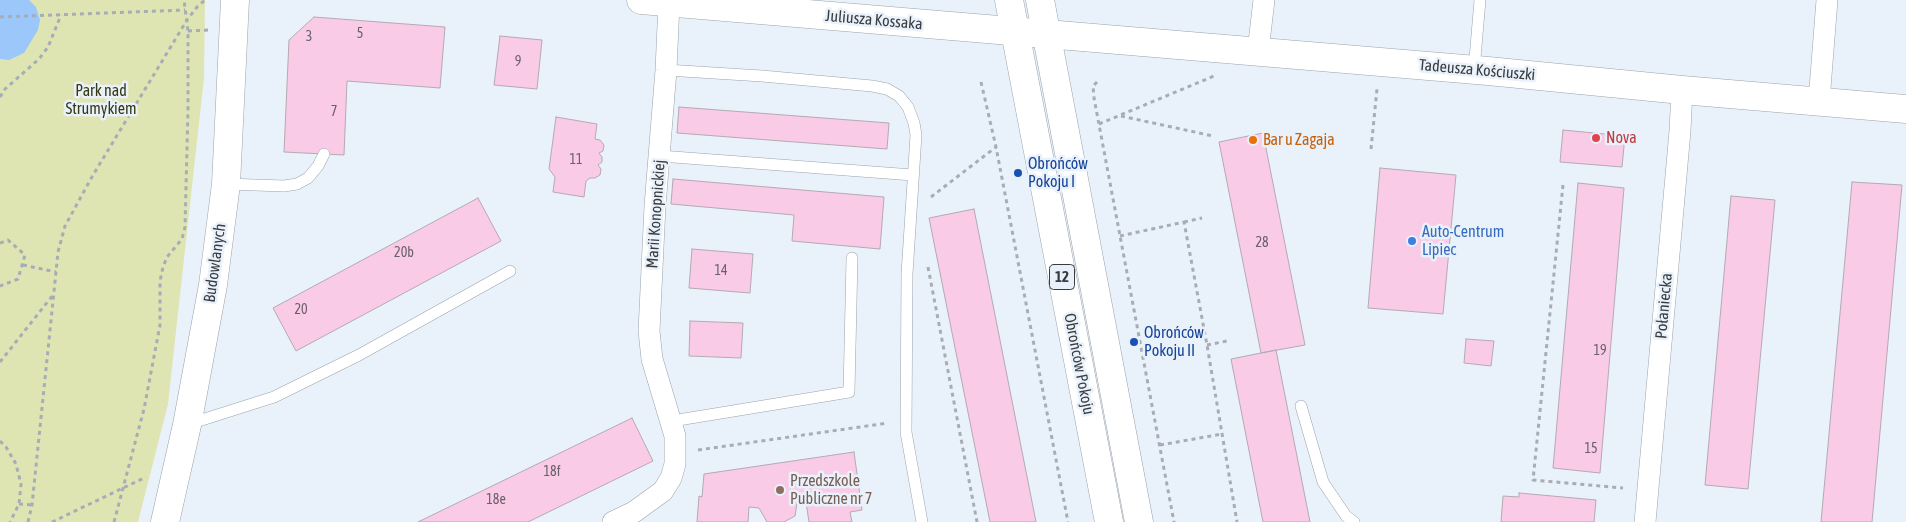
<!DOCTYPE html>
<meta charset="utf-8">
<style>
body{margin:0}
canvas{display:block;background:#e9f1fa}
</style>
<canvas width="1906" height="522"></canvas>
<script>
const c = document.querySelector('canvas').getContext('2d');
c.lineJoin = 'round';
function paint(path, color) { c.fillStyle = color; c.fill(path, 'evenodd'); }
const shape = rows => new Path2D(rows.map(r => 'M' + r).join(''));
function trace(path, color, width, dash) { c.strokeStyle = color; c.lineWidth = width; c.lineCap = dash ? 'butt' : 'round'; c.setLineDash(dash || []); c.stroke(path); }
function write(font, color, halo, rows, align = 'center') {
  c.font = font + ' "Asap Condensed",sans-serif'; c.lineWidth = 5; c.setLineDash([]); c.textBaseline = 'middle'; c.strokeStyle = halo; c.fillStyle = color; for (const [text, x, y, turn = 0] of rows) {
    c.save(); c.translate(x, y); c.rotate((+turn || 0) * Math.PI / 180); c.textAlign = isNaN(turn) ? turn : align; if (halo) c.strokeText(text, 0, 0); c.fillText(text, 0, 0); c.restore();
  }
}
const green = shape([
 [0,0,205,0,204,78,168,404,138,522,0,522]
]);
const water = shape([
 [0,0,29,0,36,7,40,20,38,30,24,53,9,60,0,59]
]);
const building = shape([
 [314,17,445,27,440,88,347,81,344,155,284,152,289,40,314,17],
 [500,36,542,40,537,89,494,85,500,36],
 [679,107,889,123,887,149,677,133,679,107],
 [556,117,597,124,595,139,600,140,604,145,603,151,599,153,602,157,602,162,598,165,601,169,600,175,595,178,590,178,586,181,584,197,553,192,555,177,549,169,556,117],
 [1563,130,1625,136,1622,167,1560,162,1563,130],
 [1263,133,1305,345,1261,353,1219,142,1263,133],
 [1380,168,1456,175,1443,314,1368,308,1380,168],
 [673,179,884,197,880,249,792,241,794,215,671,204,673,179],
 [1852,182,1902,185,1872,522,1821,522,1852,182],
 [1578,183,1624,188,1600,473,1553,468,1578,183],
 [1731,196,1775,200,1748,489,1705,485,1731,196],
 [478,198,501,241,296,351,273,308,478,198],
 [974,209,1036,522,990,522,929,218,974,209],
 [692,249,753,254,750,293,689,288,692,249],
 [690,321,743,323,741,358,689,356,690,321],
 [1466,339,1494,341,1491,366,1464,363,1466,339],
 [1276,350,1310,522,1263,522,1231,359,1276,350],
 [632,418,653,461,528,522,418,522,632,418],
 [854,452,862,510,850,512,852,522,809,522,806,502,797,503,795,516,784,522,767,522,759,508,749,507,748,522,697,522,699,496,702,497,704,474,854,452],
 [1519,493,1596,500,1594,522,1501,522,1503,496,1519,497,1519,493]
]);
const path = shape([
 [0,17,185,10],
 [188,31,208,30],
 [981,82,996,147,1068,522],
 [1097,82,1093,86,1094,98,1174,522],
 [0,97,5,89,39,59,48,47,61,15],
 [1121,116,1213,136],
 [1099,124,1214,76],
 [1371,149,1377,89],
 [1563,185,1533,480,1623,488],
 [931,197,996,147],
 [1184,222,1202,218],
 [1120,236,1184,222,1207,345,1237,522],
 [0,243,8,240,25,255,18,279,0,286],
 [23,265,56,272],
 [928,267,977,522],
 [1207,345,1227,341],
 [0,362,53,295],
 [0,441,6,447,16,464,21,484,19,504,10,522],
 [1160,445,1222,434],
 [698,450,888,423],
 [19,504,32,505],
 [28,522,32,505,56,272,58,252,65,226,93,175,187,20,197,7,205,0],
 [52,522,146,477],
 [114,522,144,409,160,325,160,281,163,267,167,257,182,239,185,227,188,109,188,31,184,0]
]);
const lane = shape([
 [666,70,762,76,872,86,887,89,899,96,908,107,914,123,916,135,907,274,906,432,922,522],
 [1474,70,1480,0],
 [660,156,913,175],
 [226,184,284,186,297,184,308,178,318,166,324,154],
 [1301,406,1323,482,1346,516,1354,522],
 [672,421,849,392,852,258],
 [189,424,274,397,359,355,510,271]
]);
const street = shape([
 [1258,51,1264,0],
 [1819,101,1827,0],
 [613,522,634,512,663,491,671,478,675,464,675,436,652,359,649,331,655,206,666,70,669,3],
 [1645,522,1680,131,1682,90]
]);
const secondary = shape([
 [641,0,1488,71,1682,90,1906,109],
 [165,522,187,425,213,285,226,184,235,0]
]);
const primary = shape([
 [1009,0,1109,522],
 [1040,0,1139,522]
]);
const markers = [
 [1596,138,5,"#e0444e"],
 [1253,140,5,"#e8710a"],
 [1018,173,5,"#1a4fb4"],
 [1412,241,5,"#3f7fe0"],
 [1134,342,5,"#1a4fb4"],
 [780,490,5,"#8d6e63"]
];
const numberNames = [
 ["5",360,34],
 ["3",309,37],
 ["9",518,62],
 ["7",334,112],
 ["11",576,160],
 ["28",1262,243],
 ["20b",404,253],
 ["14",721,271],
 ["20",301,310],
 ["19",1600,351],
 ["15",1591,449],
 ["18f",552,472],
 ["18e",496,500]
];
const shields = [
 [1062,277,25]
];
const shieldNames = [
 ["12",1062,277]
];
const streetNames = [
 ["Juliusza Kossaka",874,20,5],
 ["Tadeusza Kościuszki",1477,70,5],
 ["Marii Konopnickiej",656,214,-86],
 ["Budowlanych",215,263,-82],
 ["Połaniecka",1664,306,-85],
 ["Obrońców Pokoju",1079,364,79]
];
const parkNames = [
 ["Park nad",101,91],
 ["Strumykiem",101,109]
];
const healthNames = [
 ["Nova",1606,138]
];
const foodNames = [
 ["Bar u Zagaja",1263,140]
];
const transitNames = [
 ["Obrońców",1028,164],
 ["Pokoju I",1028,182],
 ["Obrońców",1144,333],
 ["Pokoju II",1144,351]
];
const shopNames = [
 ["Auto-Centrum",1422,232],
 ["Lipiec",1422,250]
];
const educationNames = [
 ["Przedszkole",790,481],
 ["Publiczne nr 7",790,499]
];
paint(green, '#dfe5b2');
paint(water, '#9bc7fa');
paint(building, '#facbe7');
trace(building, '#b4aab0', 1);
trace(lane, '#9ca3ab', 12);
trace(street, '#9ca3ab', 22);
trace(secondary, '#9ca3ab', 29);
trace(primary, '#9ca3ab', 29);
trace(path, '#a7adb4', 3, [4, 4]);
trace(lane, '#fff', 11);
trace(street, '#fff', 21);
trace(secondary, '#fff', 28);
trace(primary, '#fff', 28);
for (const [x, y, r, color] of markers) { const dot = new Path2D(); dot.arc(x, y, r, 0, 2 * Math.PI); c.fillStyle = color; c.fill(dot); trace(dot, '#e9f1fa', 2); }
write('14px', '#6a606a', null, numberNames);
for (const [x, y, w] of shields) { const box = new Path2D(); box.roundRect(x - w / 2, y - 12.5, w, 25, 4); c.fillStyle = '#e9f1fa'; c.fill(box); trace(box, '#3a3d40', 1); }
write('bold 15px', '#3a3d40', null, shieldNames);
write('16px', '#3a3d40', '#e9f1fa', streetNames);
write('16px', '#363915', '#e9f1fa', parkNames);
write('16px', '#be3a42', '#e9f1fa', healthNames, 'left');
write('16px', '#c56008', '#e9f1fa', foodNames, 'left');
write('16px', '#164399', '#e9f1fa', transitNames, 'left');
write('16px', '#366cbe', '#e9f1fa', shopNames, 'left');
write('16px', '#785e54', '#e9f1fa', educationNames, 'left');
</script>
